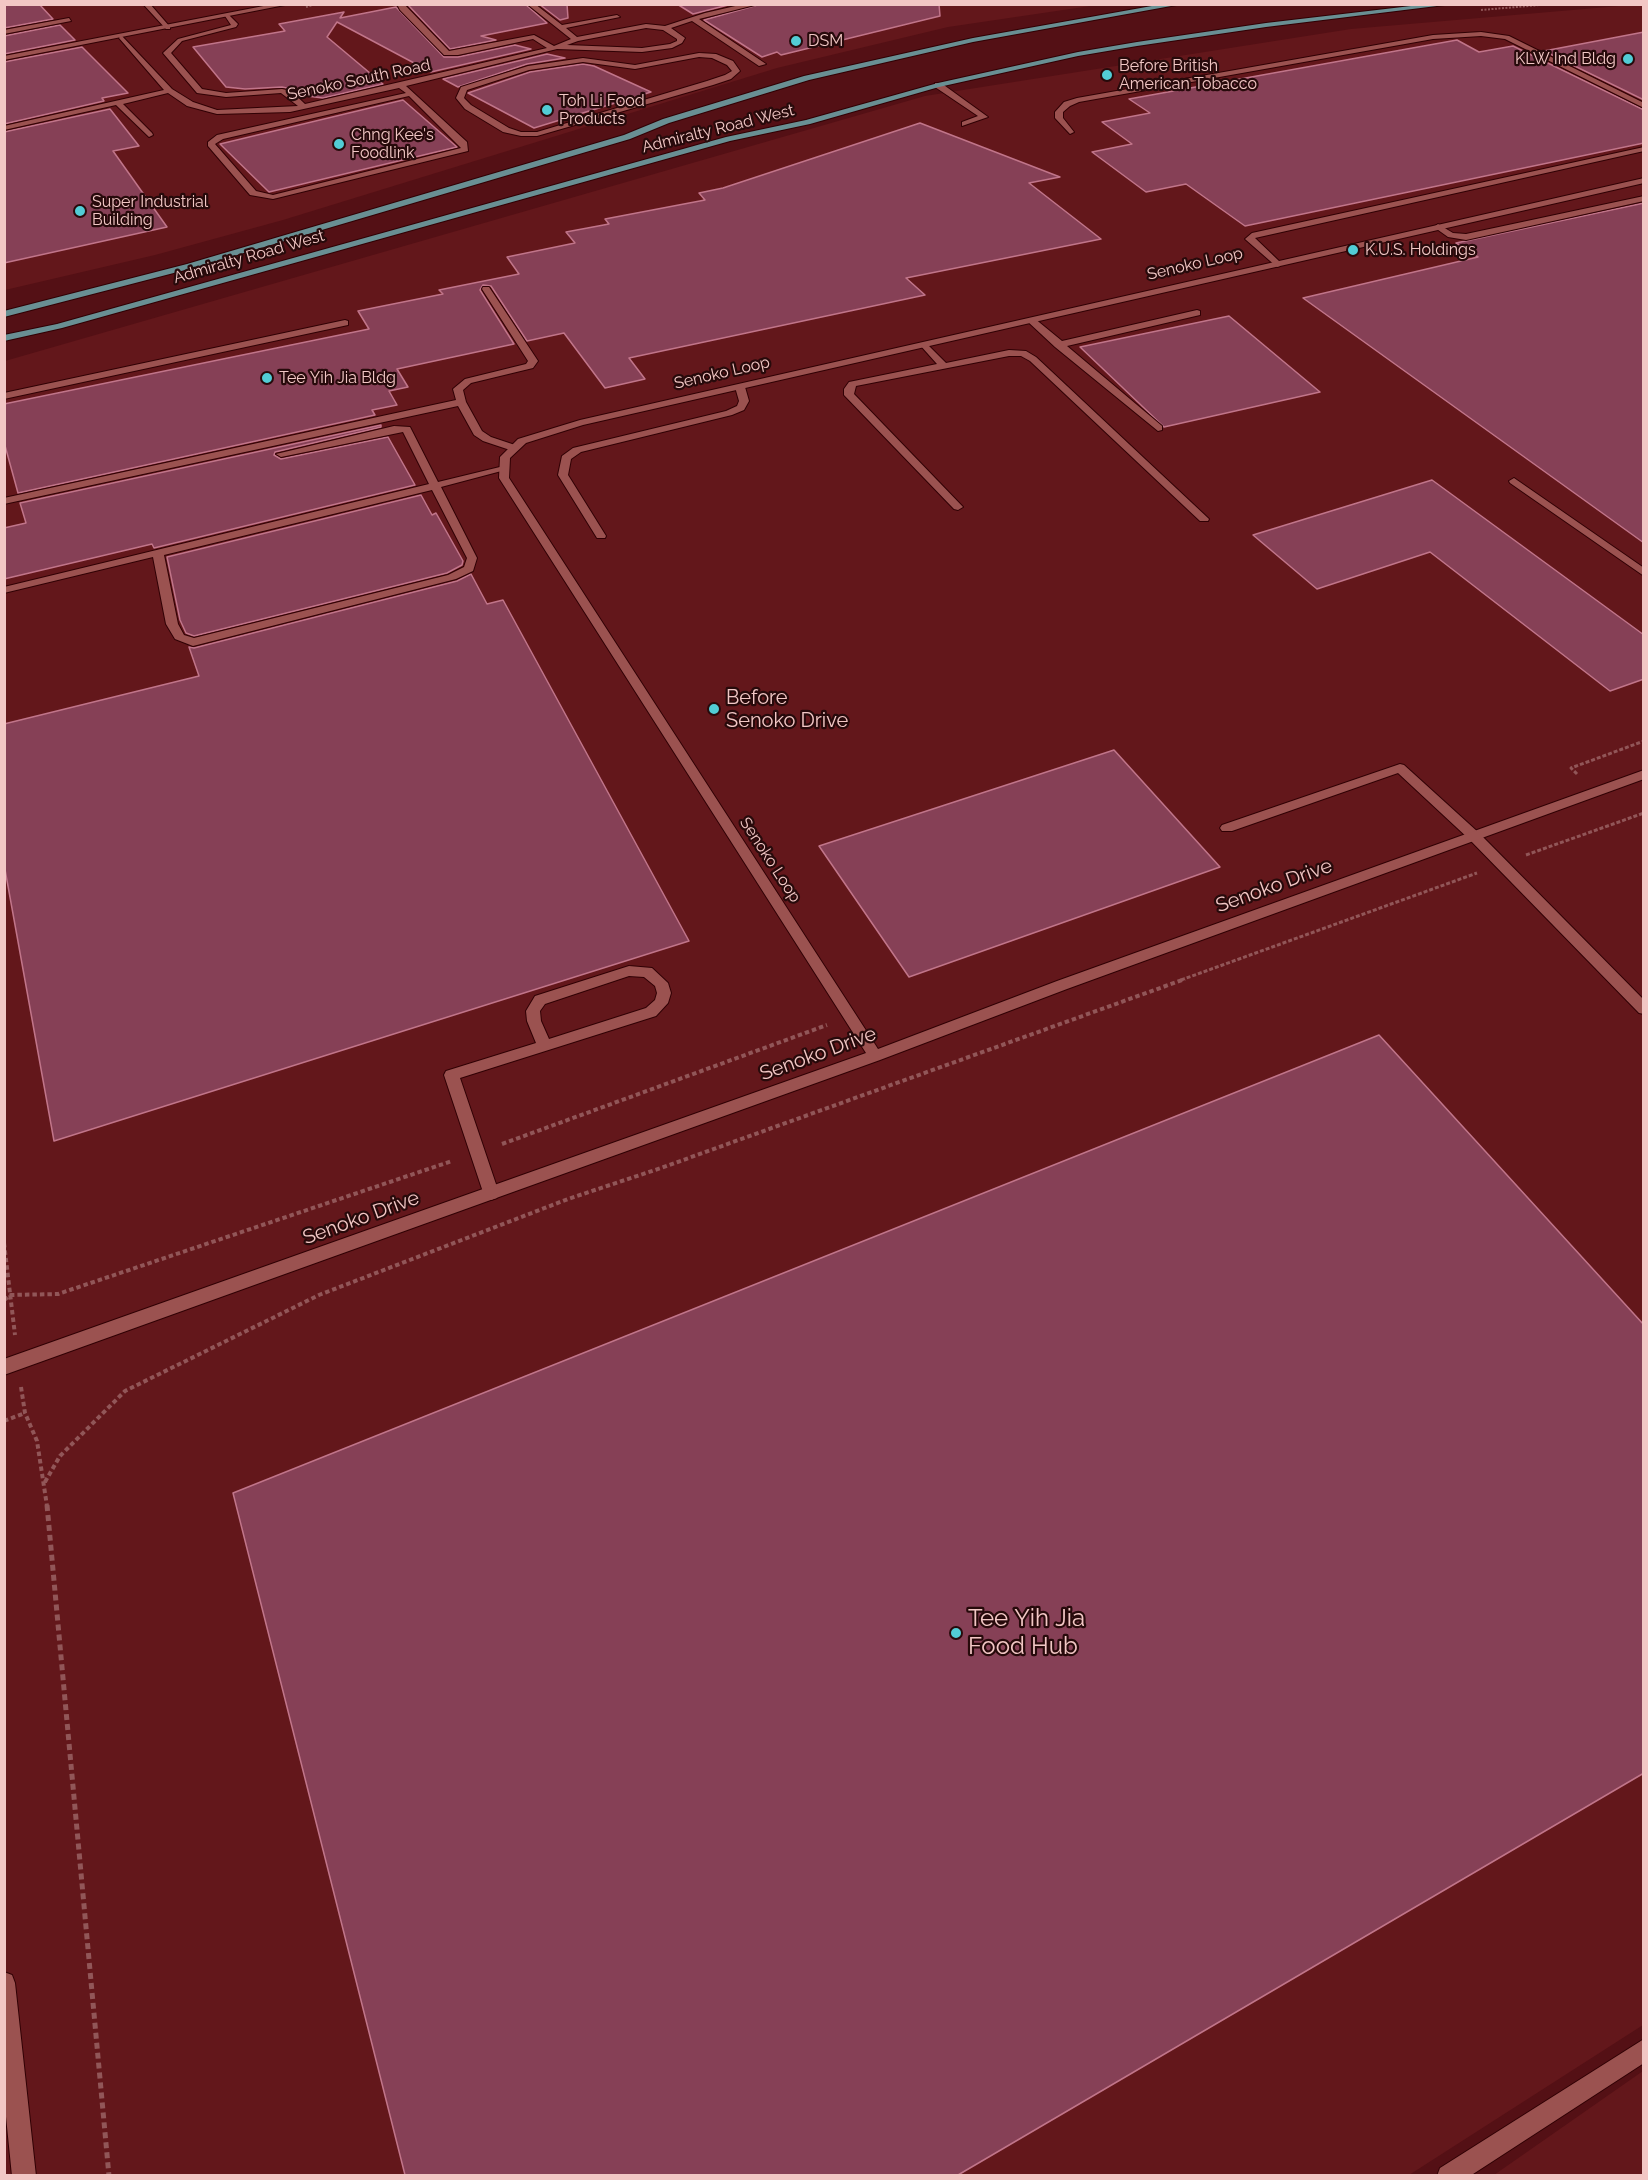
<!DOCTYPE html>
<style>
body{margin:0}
#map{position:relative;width:1648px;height:2180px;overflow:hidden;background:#541015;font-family:Raleway,sans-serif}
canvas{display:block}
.frame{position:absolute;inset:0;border:6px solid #f2c7c5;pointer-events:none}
</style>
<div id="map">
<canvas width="1648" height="2180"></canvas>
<div class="frame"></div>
</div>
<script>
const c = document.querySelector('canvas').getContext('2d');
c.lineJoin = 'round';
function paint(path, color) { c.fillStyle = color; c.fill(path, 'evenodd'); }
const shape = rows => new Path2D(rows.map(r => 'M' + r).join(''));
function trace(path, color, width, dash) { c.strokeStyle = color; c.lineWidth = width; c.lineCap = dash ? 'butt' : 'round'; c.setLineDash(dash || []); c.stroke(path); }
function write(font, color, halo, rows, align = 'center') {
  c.font = font + ' Raleway,sans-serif'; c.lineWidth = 4.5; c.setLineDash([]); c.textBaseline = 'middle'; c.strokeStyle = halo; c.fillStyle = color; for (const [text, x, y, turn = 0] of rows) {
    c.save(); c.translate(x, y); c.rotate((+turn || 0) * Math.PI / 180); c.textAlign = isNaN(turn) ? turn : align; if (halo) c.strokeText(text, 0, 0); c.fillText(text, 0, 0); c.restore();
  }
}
const built = shape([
 [4,5,1097,5,948,27,777,68,283,220,155,255,5,290],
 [1631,5,1643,5,1643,2025,1409,2175,5,2176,5,361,925,96,1351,29],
 [1643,2071,1643,2175,1494,2175]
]);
const building = shape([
 [4,4,39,4,53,19,4,28,4,4],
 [525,4,547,23,481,36,496,40,450,49,408,5,525,4],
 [539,4,567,4,568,18,560,20,539,4],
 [677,4,732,4,693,14,677,4],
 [761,4,939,4,940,16,781,55,777,52,762,57,704,20,761,4],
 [396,7,444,57,458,57,515,45,531,49,431,72,337,22,327,37,383,84,323,98,299,95,291,89,282,87,245,89,226,87,193,47,285,31,279,24,344,12,340,18,396,7],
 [60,25,75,40,4,54,4,36,60,25],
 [1644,32,1644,100,1544,51,1644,32],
 [1457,40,1479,52,1513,46,1644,110,1644,143,1245,226,1186,184,1146,192,1092,152,1132,144,1102,122,1150,113,1129,99,1457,40],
 [82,47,128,93,102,98,104,101,4,124,4,62,82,47],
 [547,54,565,58,527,64,458,87,443,79,547,54],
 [583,64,594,66,651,92,534,128,468,93,530,72,583,64],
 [403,100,457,147,269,192,220,144,403,100],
 [110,109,139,146,113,151,167,227,4,263,4,132,110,109],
 [920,123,1060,177,1029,183,1101,239,906,278,925,295,629,358,645,379,605,388,564,333,527,341,491,286,483,285,480,290,514,344,397,369,408,387,389,391,397,405,372,410,375,415,18,493,4,442,4,404,369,329,358,311,443,294,439,290,519,274,507,257,575,243,566,232,609,224,605,219,705,200,699,193,723,188,920,123],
 [1644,203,1644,543,1303,298,1478,257,1456,243,1644,203],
 [1229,316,1320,392,1164,427,1080,347,1229,316],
 [381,425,381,427,275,452,274,455,281,459,388,437,415,485,154,548,152,544,4,579,4,528,26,523,20,503,381,425],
 [1432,480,1644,635,1644,679,1610,691,1430,552,1317,589,1253,535,1432,480],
 [421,495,432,515,436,513,463,561,462,565,447,573,194,636,186,633,180,620,167,557,421,495],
 [471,574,487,604,503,600,689,941,54,1141,4,864,4,724,199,676,189,647,194,648,457,581,471,574],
 [1114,750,1220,867,909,977,819,846,1114,750],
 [1379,1035,1644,1325,1644,1773,958,2175,405,2175,233,1493,1379,1035]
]);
const pathFar3 = shape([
 [306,7,317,4],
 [1481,10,1552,4]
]);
const pathFar2 = shape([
 [1577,774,1571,768,1644,741],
 [1526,855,1644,813],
 [1181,980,1477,873]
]);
const pathFar1 = shape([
 [502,1144,827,1025],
 [4,1243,15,1335],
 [4,1300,11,1295,58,1294,452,1161],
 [21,1387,25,1413,37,1441,47,1506],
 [4,1421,25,1413],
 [45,1482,60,1456,125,1391,319,1295,568,1199,661,1168,1185,979]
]);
const path = shape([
 [47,1505,109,2176]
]);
const service = shape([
 [143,4,150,4,170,27,170,29,166,29,143,4],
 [397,4,404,4,449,51,534,35,554,46,571,39,527,4,535,4,562,25,617,15,620,17,566,28,577,37,646,24,665,26,705,13,744,4,759,4,699,19,766,64,759,66,692,21,671,28,685,38,682,43,672,48,642,52,557,49,406,86,467,142,468,151,273,199,250,195,208,146,208,142,217,135,406,93,399,88,290,112,217,114,187,106,168,93,123,104,152,133,153,135,149,137,116,105,4,130,4,126,164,90,119,38,121,35,172,89,193,102,217,110,298,106,281,93,226,97,197,93,163,53,178,39,231,25,225,16,228,14,238,24,236,27,182,41,171,53,202,89,226,93,282,89,291,91,305,104,547,48,533,39,458,55,444,55,400,10,397,4],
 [646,28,663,30,677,39,677,41,670,44,642,48,567,45,578,41,646,28],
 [409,96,461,148,273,195,256,191,215,144,223,139,409,96],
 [69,18,71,21,4,34,4,30,69,18],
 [1481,32,1509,36,1644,103,1644,108,1505,39,1481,36,1433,39,1079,102,1070,106,1063,112,1063,118,1074,132,1070,134,1055,118,1055,112,1064,102,1077,98,1433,35,1481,32],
 [699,53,716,54,733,61,740,71,731,79,713,85,537,136,521,136,503,132,465,109,456,98,461,87,528,66,583,58,635,65,699,53],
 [699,57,712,58,727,65,732,71,725,75,707,81,537,132,521,132,509,128,471,105,464,98,467,90,529,70,583,62,635,69,699,57],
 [935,83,941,83,988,117,962,126,962,122,978,116,935,87,935,83],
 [1644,147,1644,151,1255,238,1280,262,1280,266,1277,267,1245,239,1252,233,1644,147],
 [1644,196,1644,201,1466,240,1448,237,1434,227,1438,224,1453,233,1466,234,1644,196],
 [483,287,489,287,538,361,533,368,471,383,463,390,466,402,482,431,491,437,518,446,518,450,510,450,483,441,474,435,458,406,4,504,4,498,456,400,453,389,465,379,526,364,528,361,482,289,483,287],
 [1197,310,1200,311,1200,315,1067,346,1162,426,1162,430,1158,431,1055,347,1026,320,1034,318,1062,341,1197,310],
 [345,320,348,321,348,325,4,399,4,393,345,320],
 [925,342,946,363,1009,350,1026,351,1036,357,1209,519,1208,521,1200,521,1030,361,1021,356,1009,356,856,386,854,394,963,507,958,510,954,509,844,395,844,389,849,382,937,364,920,345,925,342],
 [740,384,745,387,749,401,744,410,732,415,581,452,571,459,568,475,606,536,605,538,597,538,558,475,562,456,573,448,726,411,737,406,739,401,735,387,740,384],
 [394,426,410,427,438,482,504,466,509,469,441,487,477,558,473,571,456,579,193,646,175,639,166,624,153,557,4,593,4,587,429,484,403,432,281,457,276,454,394,426],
 [432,490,467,558,464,567,448,575,194,638,184,635,178,624,164,555,432,490],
 [1514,478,1644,568,1644,576,1510,483,1509,481,1514,478],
 [1400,764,1404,765,1479,833,1644,1000,1644,1014,1639,1013,1469,839,1398,773,1232,831,1222,831,1220,828,1222,825,1400,764],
 [629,966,652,968,668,983,671,993,668,1003,656,1016,460,1078,499,1193,497,1198,491,1200,485,1198,444,1075,446,1071,536,1043,527,1021,526,1011,535,996,629,966],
 [629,976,644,977,655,986,657,993,655,1000,646,1008,549,1039,541,1021,540,1011,545,1004,629,976],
 [1644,2039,1644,2063,1470,2176,1437,2176,1440,2168,1644,2039]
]);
const minor = shape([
 [274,4,290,4,4,60,4,56,274,4],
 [1644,178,1644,183,583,425,526,443,510,458,509,478,878,1049,1057,981,1644,770,1644,779,1067,989,880,1060,4,1375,4,1359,866,1053,499,478,500,457,518,439,580,420,1644,178],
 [4,1972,12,1975,15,1983,36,2176,12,2176,4,2097,4,1972]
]);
const primary = shape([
 [1163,4,1182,4,973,42,809,80,669,123,630,139,193,268,4,317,4,311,187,264,624,135,663,119,804,76,973,38,1163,4],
 [1428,4,1453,4,1266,27,1137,46,1078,56,939,87,810,124,730,141,62,328,4,341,4,335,57,324,726,137,806,120,938,83,1078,52,1137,42,1266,23,1428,4]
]);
const markers = [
 [796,41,6,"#52ccd5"],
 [1628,59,6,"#52ccd5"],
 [1107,75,6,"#52ccd5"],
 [547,110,6,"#52ccd5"],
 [339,144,6,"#52ccd5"],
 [80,211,6,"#52ccd5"],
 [1353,250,6,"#52ccd5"],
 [267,378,6,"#52ccd5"],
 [714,709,6,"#52ccd5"],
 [956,1633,6,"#52ccd5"]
];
const farPoinames = [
 ["DSM",808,41],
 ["KLW Ind Bldg",1616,59,"right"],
 ["Before British",1119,66],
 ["American Tobacco",1119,84],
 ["Toh Li Food",559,101],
 ["Products",559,119],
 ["Chng Kee's",351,135],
 ["Foodlink",351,153],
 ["Super Industrial",92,202],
 ["Building",92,220],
 ["K.U.S. Holdings",1365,250],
 ["Tee Yih Jia Bldg",279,378]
];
const farStreetnames = [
 ["Senoko South Road",359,80,-12],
 ["Admiralty Road West",718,129,-14],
 ["Admiralty Road West",249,257,-16],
 ["Senoko Loop",1195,264,-13],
 ["Senoko Loop",722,373,-13],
 ["Senoko Loop",770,860,57]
];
const poiNames = [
 ["Before",726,698],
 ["Senoko Drive",726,721]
];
const streetNames = [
 ["Senoko Drive",1274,886,-20],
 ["Senoko Drive",818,1054,-20],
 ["Senoko Drive",361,1218,-20]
];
const nearPoinames = [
 ["Tee Yih Jia",968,1619],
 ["Food Hub",968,1647]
];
paint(built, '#63171b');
paint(building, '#864056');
trace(building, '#c1758a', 1.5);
trace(service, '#300004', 2);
trace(minor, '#300004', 2);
trace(primary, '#300004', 2);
trace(pathFar3, '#915658', 2, [2, 1.5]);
trace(pathFar2, '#915658', 3, [4, 2]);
trace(pathFar1, '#915658', 4, [4.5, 3]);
trace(path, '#915658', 5, [6, 4]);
paint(service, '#9b5250');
paint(minor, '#9b5250');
paint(primary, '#698f93');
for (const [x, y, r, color] of markers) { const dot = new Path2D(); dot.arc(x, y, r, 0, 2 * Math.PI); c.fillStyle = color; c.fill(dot); trace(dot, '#270a0b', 2); }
write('16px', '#f2c7c5', '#270a0b', farPoinames, 'left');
write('16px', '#f2c7c5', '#270a0b', farStreetnames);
write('20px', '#f2c7c5', '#270a0b', poiNames, 'left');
write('20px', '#f2c7c5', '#270a0b', streetNames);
write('24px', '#f2c7c5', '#270a0b', nearPoinames, 'left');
</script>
